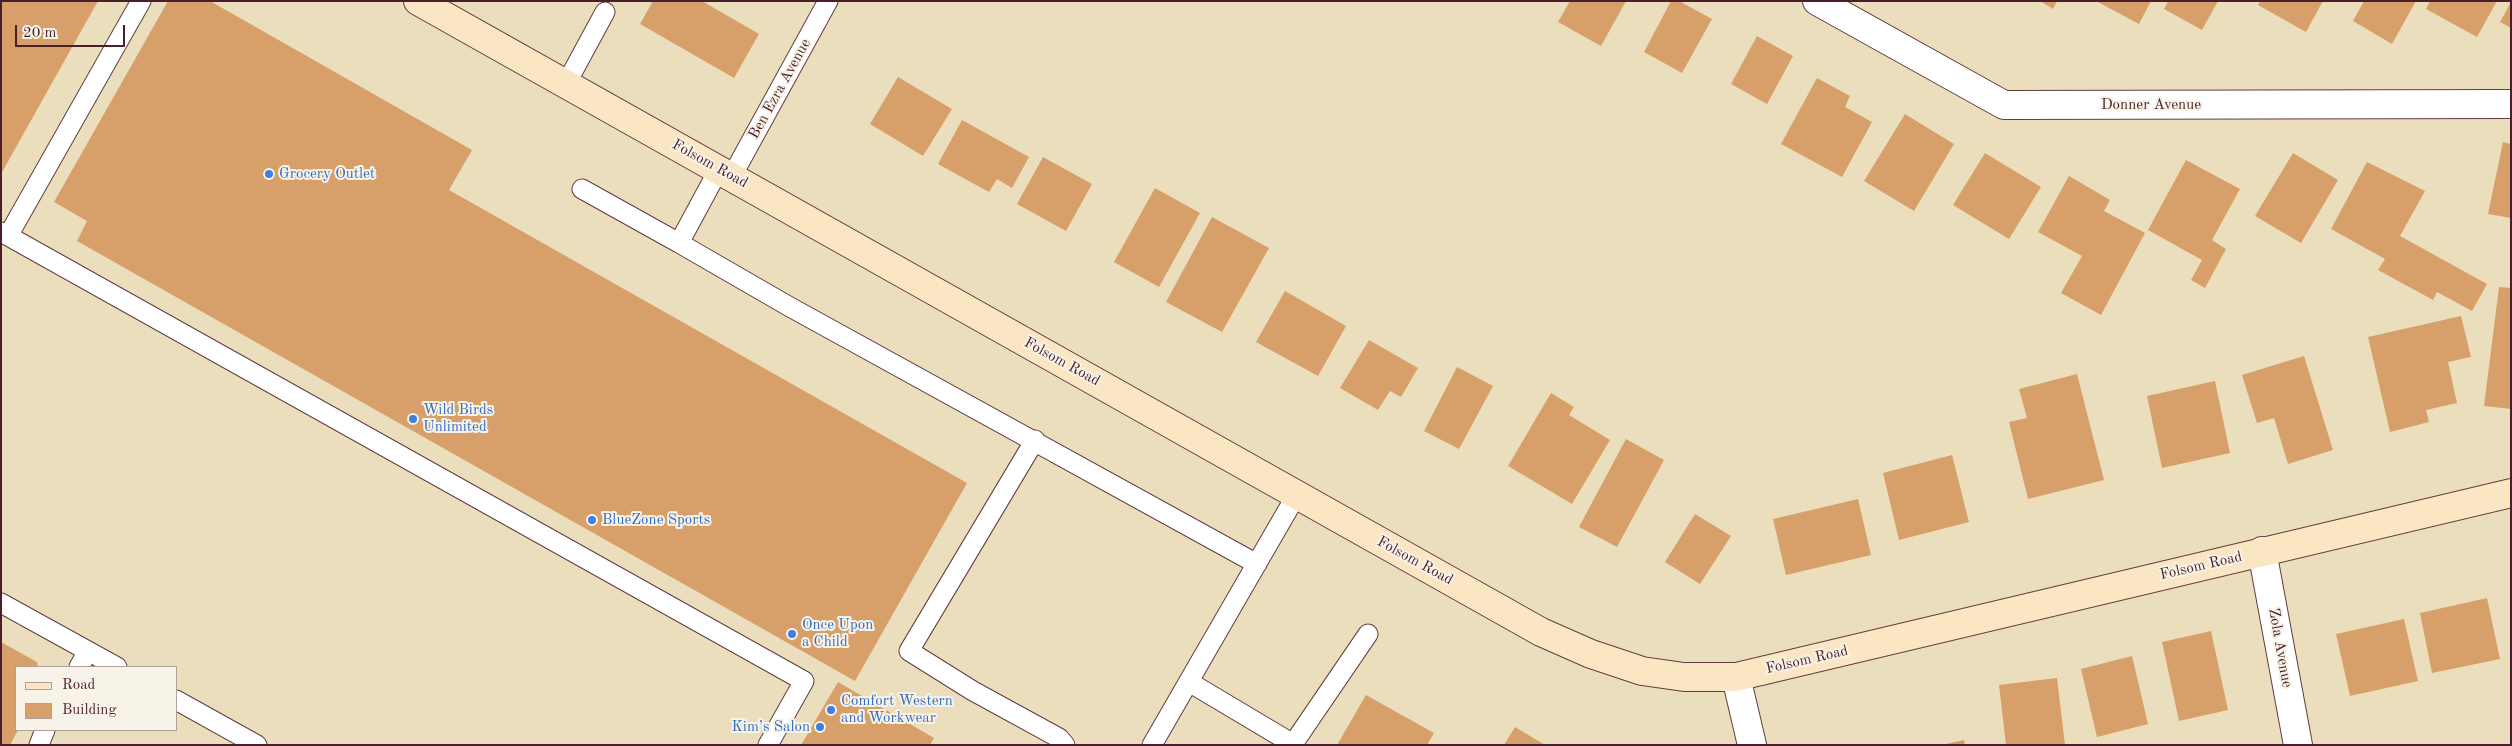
<!DOCTYPE html>
<meta charset="utf-8">
<style>
body{margin:0}
#map{position:relative;width:2512px;height:746px;overflow:hidden;background:#ebdebc;font-family:"Old Standard TT",serif}
canvas{display:block}
.frame{position:absolute;inset:0;border:2px solid #4a1f2b;pointer-events:none}
.legend{position:absolute;left:15px;top:666px;width:162px;height:65px;box-sizing:border-box;background:#f7f3e8;border:1px solid #b29e9c;margin:0;padding:6px 9px;list-style:none;font-size:15px;color:#4a1f2b}
.legend li{display:flex;align-items:center;gap:10px;height:25px}
.legend b{width:25px;border:1px solid #b29e9c}
.scale{position:absolute;left:15px;top:25px;width:110px;height:22px;box-sizing:border-box;border:2px solid #4a1f2b;border-top:0;padding-left:6px;font-size:15px;line-height:18px;white-space:nowrap;color:#4a1f2b;-webkit-text-stroke:4px #f7f3e8;paint-order:stroke}
</style>
<div id="map">
<canvas width="2512" height="746"></canvas>
<div class="frame"></div>
<ul class="legend">
<li><b style="height:6px;background:#fbe6c4"></b>Road</li>
<li><b style="height:14px;background:#d7a06a"></b>Building</li>
</ul>
<div class="scale">20 m</div>
</div>
<script>
const c = document.querySelector('canvas').getContext('2d');
c.lineJoin = 'round';
function paint(path, color) { c.fillStyle = color; c.fill(path, 'evenodd'); }
const shape = rows => new Path2D(rows.map(r => 'M' + r).join(''));
function trace(path, color, width, dash) { c.strokeStyle = color; c.lineWidth = width; c.lineCap = dash ? 'butt' : 'round'; c.setLineDash(dash || []); c.stroke(path); }
function write(font, color, halo, rows, align = 'center') {
  c.font = font + ' "Old Standard TT",serif'; c.lineWidth = 4; c.setLineDash([]); c.textBaseline = 'middle'; c.strokeStyle = halo; c.fillStyle = color; for (const [text, x, y, turn = 0] of rows) {
    c.save(); c.translate(x, y); c.rotate((+turn || 0) * Math.PI / 180); c.textAlign = isNaN(turn) ? turn : align; if (halo) c.strokeText(text, 0, 0); c.fillText(text, 0, 0); c.restore();
  }
}
const building = shape([
 [1,1,98,1,1,174],
 [168,1,210,1,472,150,449,190,967,483,855,681,77,241,87,221,54,202],
 [653,1,702,1,759,34,734,78,640,24],
 [1570,1,1626,1,1601,46,1558,22],
 [1671,1,1679,1,1712,19,1682,73,1644,52],
 [2040,1,2057,1,2053,9],
 [2096,1,2151,1,2139,24],
 [2168,1,2218,1,2202,30,2164,9],
 [2260,1,2323,1,2306,32,2258,5],
 [2364,1,2416,1,2392,44,2353,21],
 [2430,1,2497,1,2477,37,2426,9],
 [2511,2,2511,28,2500,22],
 [1757,36,1793,56,1767,104,1731,84],
 [898,77,952,109,923,156,870,124],
 [1817,78,1850,96,1845,107,1872,122,1842,177,1781,144],
 [1905,114,1954,144,1914,211,1864,181],
 [962,120,1029,157,1012,188,997,179,989,192,938,164],
 [2503,142,2511,144,2511,218,2488,214],
 [1985,153,2041,187,2009,239,1953,205],
 [2293,153,2338,180,2301,243,2255,216],
 [1043,157,1092,184,1066,231,1017,204],
 [2186,160,2240,189,2212,240,2226,249,2205,288,2191,280,2202,260,2148,230],
 [2367,162,2425,191,2400,236,2487,284,2472,311,2437,292,2433,300,2378,270,2385,259,2331,229],
 [2069,176,2110,200,2104,211,2145,233,2101,315,2061,293,2082,256,2038,232],
 [1155,188,1200,213,1159,287,1114,262],
 [1212,217,1269,248,1222,332,1166,302],
 [2499,287,2511,288,2511,409,2484,406],
 [1285,291,1346,326,1318,376,1256,342],
 [2461,316,2471,357,2448,362,2457,403,2426,410,2429,422,2390,432,2368,337],
 [1369,340,1418,368,1401,397,1390,391,1378,410,1340,388],
 [2304,356,2333,450,2288,464,2274,418,2257,423,2242,375],
 [1457,367,1493,386,1459,449,1424,431],
 [2077,374,2104,480,2028,499,2009,422,2027,418,2019,389],
 [2215,381,2230,453,2162,468,2147,396],
 [1551,393,1574,407,1569,415,1610,440,1572,504,1508,466],
 [1626,439,1664,460,1617,547,1579,527],
 [1952,455,1969,522,1899,540,1883,473],
 [1858,499,1871,555,1786,575,1773,519],
 [1695,514,1731,536,1700,584,1665,562],
 [2487,598,2500,659,2432,673,2420,613],
 [2404,619,2418,681,2350,696,2336,634],
 [2211,631,2228,710,2179,721,2162,642],
 [1,642,37,662,38,667,16,667,16,730,18,730,10,745,1,745],
 [2132,656,2148,724,2097,737,2081,669],
 [2057,678,2065,745,2006,745,1999,685],
 [838,682,934,738,930,745,801,745],
 [1366,695,1434,733,1427,745,1337,745],
 [1515,727,1545,745,1504,745],
 [1964,740,1965,745,1946,745,1946,744]
]);
const lane = shape([
 [566,84,605,12],
 [719,169,679,243,790,307,1257,564],
 [732,176,828,1],
 [582,189,679,243],
 [1,232,804,681,768,745],
 [8,236,141,1],
 [1035,440,909,651,973,691,1059,738,1065,745],
 [1,603,117,667],
 [79,667,88,651],
 [1189,682,1293,744,1368,634],
 [176,700,257,745],
 [39,745,45,730],
 [1152,745,1297,494]
]);
const street = shape([
 [1817,1,2004,105,2511,104],
 [2262,551,2298,745],
 [1736,677,1752,745]
]);
const secondary = shape([
 [418,1,1541,632,1591,654,1642,671,1684,677,1736,677,2511,493]
]);
const markers = [
 [269,174,5,"#3f7fe0"],
 [413,419,5,"#3f7fe0"],
 [592,520,5,"#3f7fe0"],
 [792,634,5,"#3f7fe0"],
 [831,710,5,"#3f7fe0"],
 [820,727,5,"#3f7fe0"]
];
const streetNames = [
 ["Ben Ezra Avenue",780,89,-61],
 ["Donner Avenue",2151,105],
 ["Folsom Road",710,164,29],
 ["Folsom Road",1062,362,29],
 ["Folsom Road",1415,561,29],
 ["Folsom Road",2201,566,-13],
 ["Zola Avenue",2280,648,80],
 ["Folsom Road",1807,660,-13]
];
const shopNames = [
 ["Grocery Outlet",279,174],
 ["Wild Birds",423,410],
 ["Unlimited",423,427],
 ["BlueZone Sports",602,520],
 ["Once Upon",802,625],
 ["a Child",802,642],
 ["Comfort Western",841,701],
 ["and Workwear",841,718],
 ["Kim’s Salon",810,727,"right"]
];
paint(building, '#d7a06a');
trace(lane, '#623c41', 21);
trace(street, '#623c41', 30);
trace(secondary, '#623c41', 30);
trace(lane, '#fff', 19);
trace(street, '#fff', 28);
trace(secondary, '#fbe6c4', 28);
for (const [x, y, r, color] of markers) { const dot = new Path2D(); dot.arc(x, y, r, 0, 2 * Math.PI); c.fillStyle = color; c.fill(dot); trace(dot, '#f7f3e8', 2); }
write('15px', '#4a1f2b', '#f7f3e8', streetNames);
write('15px', '#366cbe', '#f7f3e8', shopNames, 'left');
</script>
